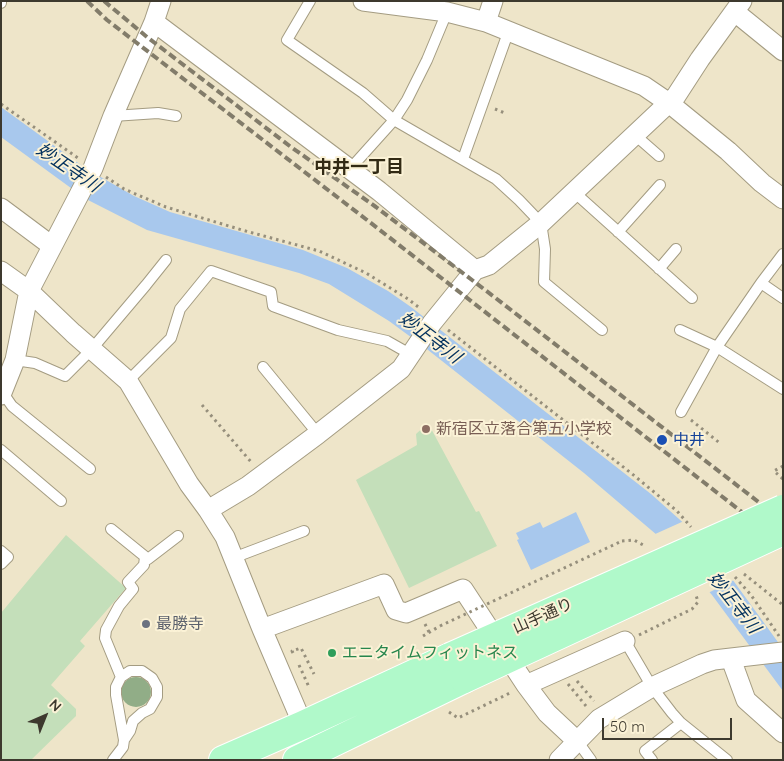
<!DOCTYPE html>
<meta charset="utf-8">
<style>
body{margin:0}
#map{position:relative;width:784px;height:761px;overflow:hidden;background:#eee5c9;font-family:Quicksand,sans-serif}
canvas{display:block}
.frame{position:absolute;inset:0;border:2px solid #3d392e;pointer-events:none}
.north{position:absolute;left:20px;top:691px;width:50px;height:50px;-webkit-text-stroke:4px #fbf2d6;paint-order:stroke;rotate:44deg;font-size:14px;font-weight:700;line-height:20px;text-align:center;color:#3d392e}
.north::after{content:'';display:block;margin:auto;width:18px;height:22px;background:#3d392e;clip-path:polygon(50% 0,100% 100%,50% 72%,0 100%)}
.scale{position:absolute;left:602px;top:718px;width:130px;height:22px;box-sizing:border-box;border:2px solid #3d392e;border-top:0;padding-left:6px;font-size:15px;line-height:18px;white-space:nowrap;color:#3d392e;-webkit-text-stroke:4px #fbf2d6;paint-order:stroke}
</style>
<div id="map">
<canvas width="784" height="761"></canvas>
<div class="frame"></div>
<div class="north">N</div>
<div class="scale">50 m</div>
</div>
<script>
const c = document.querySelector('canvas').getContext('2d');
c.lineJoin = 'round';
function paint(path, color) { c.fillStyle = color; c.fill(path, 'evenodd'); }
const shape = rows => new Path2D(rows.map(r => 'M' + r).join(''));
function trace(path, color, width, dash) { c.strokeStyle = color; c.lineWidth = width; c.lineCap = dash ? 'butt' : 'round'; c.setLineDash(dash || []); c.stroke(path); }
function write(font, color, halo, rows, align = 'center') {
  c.font = font + ' Quicksand,"Noto Sans JP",sans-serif'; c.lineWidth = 4; c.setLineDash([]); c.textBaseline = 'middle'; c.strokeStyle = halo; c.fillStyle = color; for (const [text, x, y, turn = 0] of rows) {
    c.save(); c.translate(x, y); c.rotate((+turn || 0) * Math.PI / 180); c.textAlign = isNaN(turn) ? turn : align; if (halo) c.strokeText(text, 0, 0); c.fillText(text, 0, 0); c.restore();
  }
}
const green = shape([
 [428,423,476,512,479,511,497,546,409,588,356,480,417,445,416,434],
 [66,535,126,588,80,641,85,646,51,685,76,709,76,716,31,760,1,760,1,613]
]);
const forest = shape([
 '121 692a15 15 0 1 1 30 0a15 15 0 1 1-30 0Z'
]);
const water = shape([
 [1,107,85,168,134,196,170,212,303,250,347,268,388,291,411,307,651,494,688,527,727,572,783,649,783,691,712,595,664,541,584,473,423,346,389,321,329,284,299,273,147,230,86,199,1,137],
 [576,512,590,542,531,570,517,540,519,539,516,533,540,522,543,528]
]);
const pier = shape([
 [684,521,700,536,736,579,708,593,662,542,653,535]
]);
const path = shape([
 [1,104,78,158],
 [495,109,507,114],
 [106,177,124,189,166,207,242,230,319,251,366,273,408,299,421,309],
 [448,330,631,473,677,511,691,527],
 [202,405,252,463],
 [691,420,721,444],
 [783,466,774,471,783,479],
 [622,541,634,540,645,546],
 [744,574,783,605],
 [735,577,751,595,779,636],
 [425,624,429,632],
 [639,635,692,609,698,602,696,595],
 [423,636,440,626],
 [293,653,292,651,301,648,314,674],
 [299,665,309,687],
 [577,681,594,701],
 [568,684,586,706],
 [449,712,458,718,510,693]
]);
const lane = shape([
 [310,1,287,40,363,93,394,120,496,179,519,200,541,223,545,249,544,282,602,330],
 [1,3,1,1],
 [113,116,158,113,176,116],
 [635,135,659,156],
 [463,159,509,30],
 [350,169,394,120,407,100,427,60,447,12],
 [574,192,692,298],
 [618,232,660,185],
 [659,269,676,249],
 [761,283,783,298],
 [680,330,717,347,783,389],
 [15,360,35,363,65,376,91,350,146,285,166,260],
 [263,367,318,434],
 [128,381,171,338,180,309,211,271,271,292,273,306,338,330,387,341,410,354],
 [3,393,12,406,90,469],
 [681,412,717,347,761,283,783,254],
 [1,450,61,501],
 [111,529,148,559,178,536],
 [1,551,8,557,1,564],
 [233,558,304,531],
 [625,641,652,687,672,713,681,723,727,760],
 [121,677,105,638,106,630,119,606,133,589,128,582,144,565,145,557],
 [578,742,591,760],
 [113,760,123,747,124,740,130,731,133,721,142,713,150,709,157,697,157,687,152,678,142,671,130,671,121,677,116,687,116,695,124,740],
 [652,760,645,751,681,723]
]);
const street = shape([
 [363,1,447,12,486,22,644,86,669,103,728,151,762,183,783,199],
 [735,12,783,51],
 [154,22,379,191,475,270],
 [486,22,493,1],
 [1,208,52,246],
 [1,271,29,291,73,333,128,381,189,484,208,510,225,537,262,629,303,725],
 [1,395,15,360,29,291,93,168,113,116,154,22,161,1],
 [208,510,248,486,318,434,401,369,432,323,475,270,489,265,541,223,676,96,700,59,742,1],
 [262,629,384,584,396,610,406,613,463,589,526,685,547,713,578,742],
 [731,659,746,700,783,733],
 [526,685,625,641],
 [559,760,599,719,652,687,702,664,714,660,783,652]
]);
const primary = shape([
 [223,760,303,725,450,657],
 [297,760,464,679]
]);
const rail = shape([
 [87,1,107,20,367,220,783,544],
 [104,1,147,37,291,147,376,207,493,296,783,521]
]);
const pathBridge = shape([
 [440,626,622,541]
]);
const primaryBridge = shape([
 [450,657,783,509],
 [464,679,783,531]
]);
const markers = [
 [426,429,5,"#8d6e63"],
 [662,440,6,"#1a4fb4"],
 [146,624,5,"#6b7280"],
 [332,653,5,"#2e9e5b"]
];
const educationNames = [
 ["新宿区立落合第五小学校",436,429]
];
const transitNames = [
 ["中井",673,440]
];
const streetNames = [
 ["山手通り",543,616,-24]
];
const worshipNames = [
 ["最勝寺",156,624]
];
const leisureNames = [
 ["エニタイムフィットネス",342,653]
];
const waterNames = [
 ["妙正寺川",68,168,34],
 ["妙正寺川",430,338,37],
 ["妙正寺川",734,603,52]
];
const neighbourhoodNames = [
 ["中井一丁目",359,168]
];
paint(green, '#c4dfba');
paint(forest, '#91ad87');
paint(water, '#a8c8ed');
paint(pier, '#eee5c9');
trace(lane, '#a49c82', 12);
trace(street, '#a49c82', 21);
trace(primary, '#fff', 30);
trace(path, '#968f7c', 3, [2.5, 4]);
trace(lane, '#fff', 10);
trace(street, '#fff', 19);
trace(primary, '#b0f9ca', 28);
trace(rail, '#827c6a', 4, [8, 4]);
trace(primaryBridge, '#fff', 30, []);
trace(pathBridge, '#968f7c', 3, [2.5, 4]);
trace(primaryBridge, '#b0f9ca', 28);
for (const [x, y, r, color] of markers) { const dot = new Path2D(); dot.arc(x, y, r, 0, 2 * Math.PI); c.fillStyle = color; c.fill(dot); trace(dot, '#fbf2d6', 2); }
write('16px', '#785e54', '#fbf2d6', educationNames, 'left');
write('16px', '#164399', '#fbf2d6', transitNames, 'left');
write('16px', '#3d392e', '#fbf2d6', streetNames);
write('16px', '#5b616d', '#fbf2d6', worshipNames, 'left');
write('16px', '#27864d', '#fbf2d6', leisureNames, 'left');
write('italic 18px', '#03315e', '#fbf2d6', waterNames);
write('bold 18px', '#322a14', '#fbf2d6', neighbourhoodNames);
</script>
